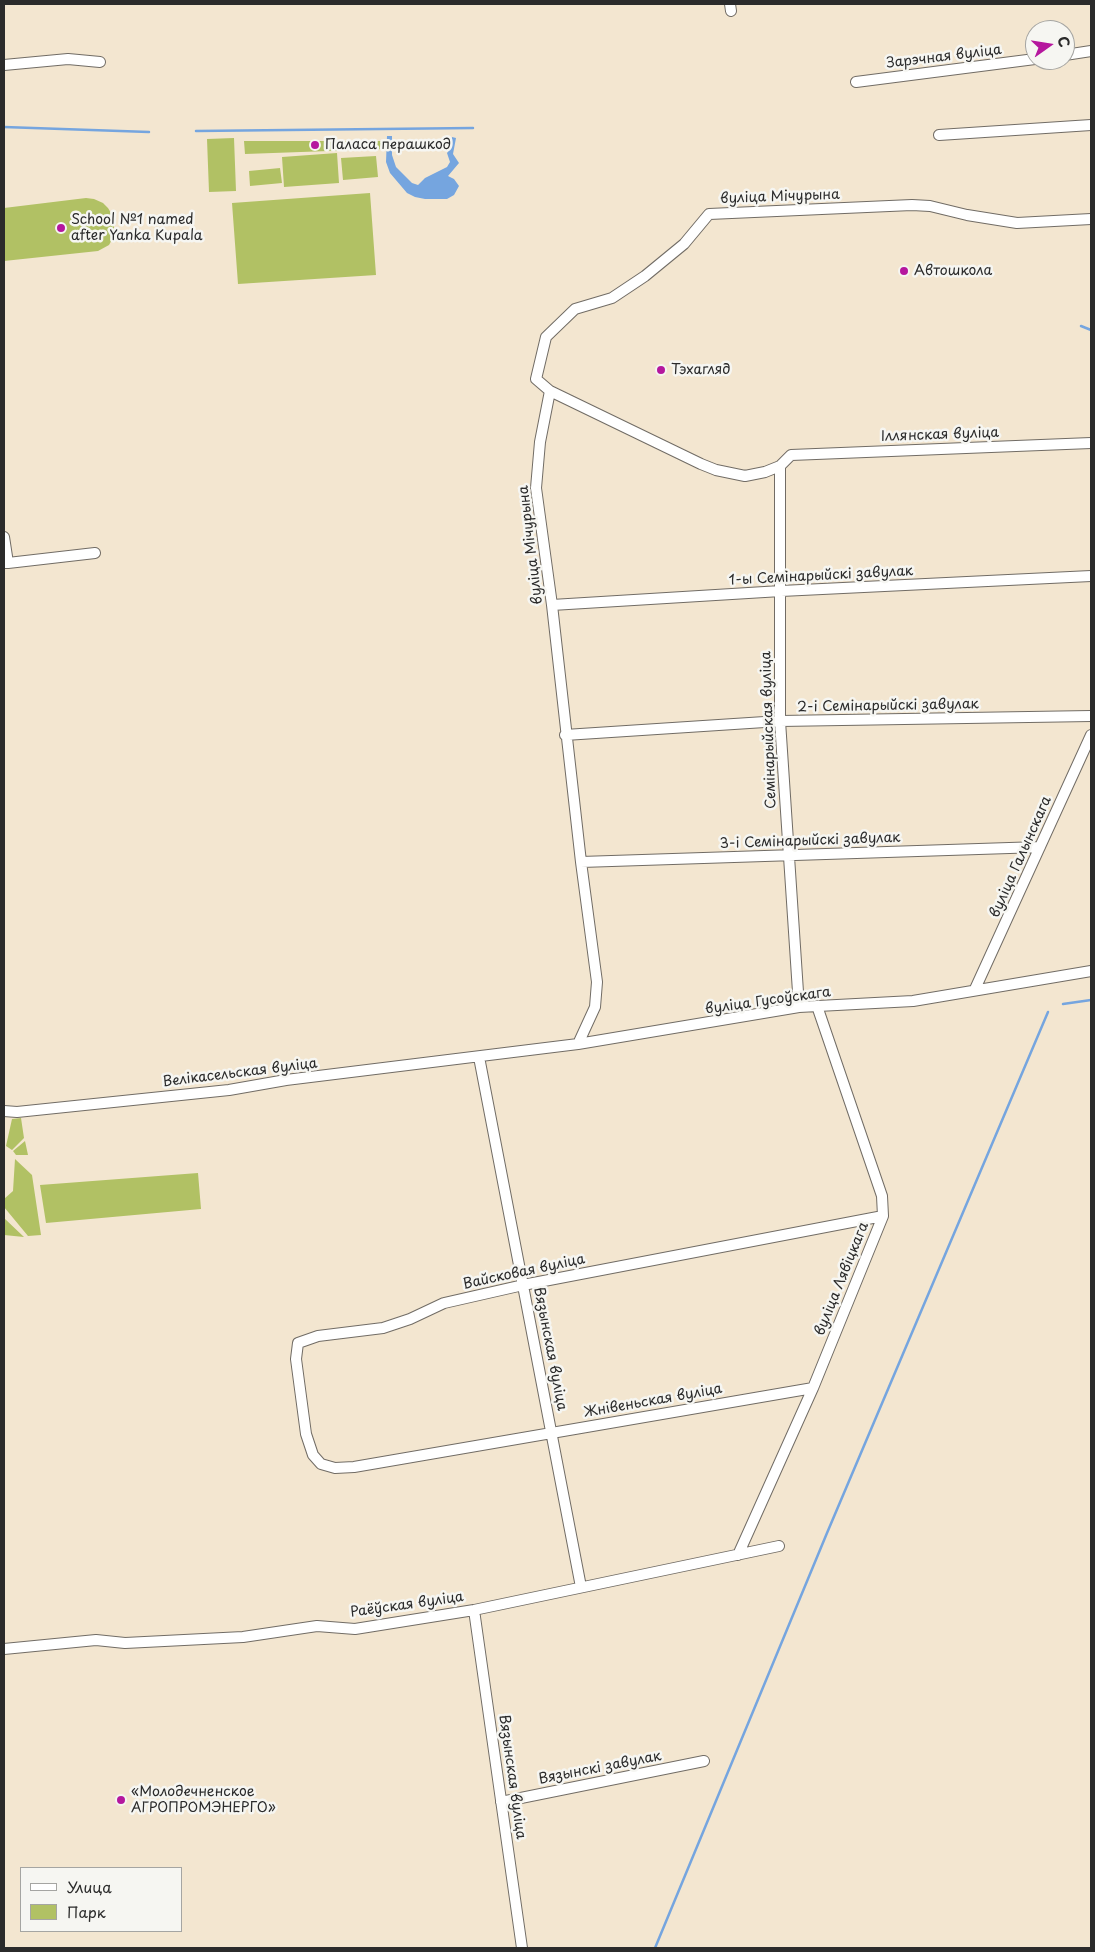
<!DOCTYPE html>
<html>
<head>
<meta charset="utf-8">
<style>
  body { margin:0 }
  #map { position:relative; width:1095px; height:1952px; overflow:hidden; background:#f3e6d0; font-family:"Playpen Sans",sans-serif }
  canvas { display:block }
  .frame { position:absolute; inset:0; border:5px solid #2b2b2b; pointer-events:none }
  .legend { position:absolute; left:20px; top:1867px; width:162px; height:65px; box-sizing:border-box; background:#f6f6f2; border:1px solid #a5a5a2; margin:0; padding:6px 9px; list-style:none; font-size:15px; color:#2b2b2b }
  .legend li { display:flex; align-items:center; gap:10px; height:25px }
  .legend b { width:25px; border:1px solid #a5a5a2 }
  .north { position:absolute; left:1025px; top:20px; width:50px; height:50px; box-sizing:border-box; background:#f6f6f2; border:1px solid #a5a5a2; border-radius:50%; rotate:77deg; font-size:14px; font-weight:700; line-height:20px; text-align:center; color:#2b2b2b }
  .north::after { content:''; display:block; margin:auto; width:18px; height:22px; background:#b5179e; clip-path:polygon(50% 0,100% 100%,50% 72%,0 100%) }
</style>
</head>
<body>
<div id="map">
<canvas width="1095" height="1952"></canvas>
<div class="frame"></div>
<ul class="legend">
<li><b style="height:6px;background:#fff"></b>Улица</li>
<li><b style="height:14px;background:#b1c164"></b>Парк</li>
</ul>
<div class="north">С</div>
</div>
<script>
const c = document.querySelector('canvas').getContext('2d');
c.lineJoin = 'round';
function fill(path, color) { c.fillStyle = color; c.fill(path, 'evenodd'); }
const poly = rows => new Path2D(rows.map(r => 'M' + r).join(''));
function stroke(path, color, width, dash) { c.strokeStyle = color; c.lineWidth = width; c.lineCap = dash ? 'butt' : 'round'; c.setLineDash(dash || []); c.stroke(path); }
function write(font, color, halo, rows, align = 'center') {
  c.font = font + ' "Playpen Sans",sans-serif'; c.lineWidth = 5; c.setLineDash([]); c.textBaseline = 'middle'; c.strokeStyle = halo; c.fillStyle = color; for (const [text, x, y, turn = 0] of rows) {
    c.save(); c.translate(x, y); c.rotate((+turn || 0) * Math.PI / 180); c.textAlign = isNaN(turn) ? turn : align; if (halo) c.strokeText(text, 0, 0); c.fillText(text, 0, 0); c.restore();
  }
}
fill(poly([
  [234,138,236,191,209,192,207,139],
  [244,141,385,141,385,149,245,154],
  [337,153,339,183,284,187,282,157],
  [376,156,378,177,343,180,341,158],
  [280,168,282,183,250,186,249,171],
  [370,193,376,275,238,284,232,203],
  [86,198,94,199,103,203,108,208,114,218,114,236,109,245,98,251,4,261,4,208],
  [21,1118,24,1138,12,1150,6,1146,12,1119],
  [25,1141,28,1155,16,1155,13,1151],
  [15,1159,32,1175,41,1235,28,1236,4,1207,4,1199,13,1191],
  [198,1173,201,1209,46,1223,40,1185],
  [4,1218,24,1237,4,1235]
]), '#b1c164');
fill(poly([
  [387,136,392,136,392,155,396,167,412,183,418,185,425,178,447,167,450,162,447,153,451,148,452,137,456,138,453,154,459,163,448,176,454,179,459,186,454,195,447,199,425,199,415,197,407,193,390,173,386,162]
]), '#75a5df');
stroke(poly([
  [4,127,149,132],
  [196,131,473,128],
  [1081,326,1091,330],
  [1063,1004,1091,1000],
  [655,1948,827,1533,1048,1012]
]), '#75a5df', 2.5);
const minor = poly([
  [730,4,731,11],
  [1065,55,1091,51],
  [4,65,68,59,100,62],
  [856,82,1035,59],
  [939,135,1091,125],
  [550,391,540,442,536,488,552,605,581,862,597,982,595,1007,578,1044],
  [780,466,765,472,745,476,716,470,701,464,550,391,536,379,546,337,575,309,612,298,645,276,684,244,709,214,912,205,930,206,967,215,1017,223,1091,219],
  [4,537,8,563,4,563],
  [8,563,95,553],
  [552,605,781,591,1091,576],
  [565,735,780,721,1091,716],
  [581,862,1040,847],
  [975,989,1091,735],
  [799,1007,780,721,780,466,791,455,1091,443],
  [479,1057,581,1587],
  [4,1111,17,1112,229,1090,286,1080,578,1044,799,1007,913,1001,1091,971],
  [813,1388,354,1467,335,1468,321,1464,313,1455,306,1434,296,1359,298,1343,318,1336,383,1328,410,1319,444,1303,523,1285,883,1216],
  [738,1555,813,1388,883,1216,882,1196,817,1006],
  [474,1610,522,1948],
  [4,1649,96,1640,125,1643,243,1637,317,1626,355,1629,474,1610,779,1546],
  [501,1802,704,1761]
]);
stroke(minor, '#716c65', 12);
stroke(minor, '#fff', 10);
for (const [x, y, r, color] of [
  [315,145,5,"#b5179e"],
  [61,228,5,"#b5179e"],
  [904,271,5,"#b5179e"],
  [661,370,5,"#b5179e"],
  [121,1800,5,"#b5179e"]
]) { const dot = new Path2D(); dot.arc(x, y, r, 0, 2 * Math.PI); c.fillStyle = color; c.fill(dot); stroke(dot, '#f6f6f2', 2); }
write('14px', '#2b2b2b', '#f6f6f2', [
  ["Зарэчная вуліца",944,57,-7],
  ["вуліца Мічурына",780,197,-2],
  ["Іллянская вуліца",940,435,-2],
  ["вуліца Мічурына",531,545,-97],
  ["1-ы Семінарыйскі завулак",821,576,-3],
  ["2-і Семінарыйскі завулак",888,706,-1],
  ["Семінарыйская вуліца",769,730,-92],
  ["3-і Семінарыйскі завулак",810,841,-2],
  ["вуліца Галынскага",1021,857,-66],
  ["вуліца Гусоўскага",768,1001,-8],
  ["Велікасельская вуліца",240,1073,-7],
  ["Вайсковая вуліца",524,1272,-12],
  ["вуліца Лявіцкага",842,1279,-68],
  ["Вязынская вуліца",550,1349,79],
  ["Жнівеньская вуліца",653,1401,-10],
  ["Раёўская вуліца",407,1605,-8],
  ["Вязынскі завулак",600,1768,-11],
  ["Вязынская вуліца",512,1777,82]
]);
write('14px', '#2b2b2b', '#f6f6f2', [
  ["Паласа перашкод",325,145],
  ["School №1 named",71,220],
  ["after Yanka Kupala",71,236],
  ["Автошкола",914,271],
  ["Тэхагляд",671,370],
  ["«Молодечненское",131,1792],
  ["АГРОПРОМЭНЕРГО»",131,1808]
], 'left');
</script>
</body>
</html>
